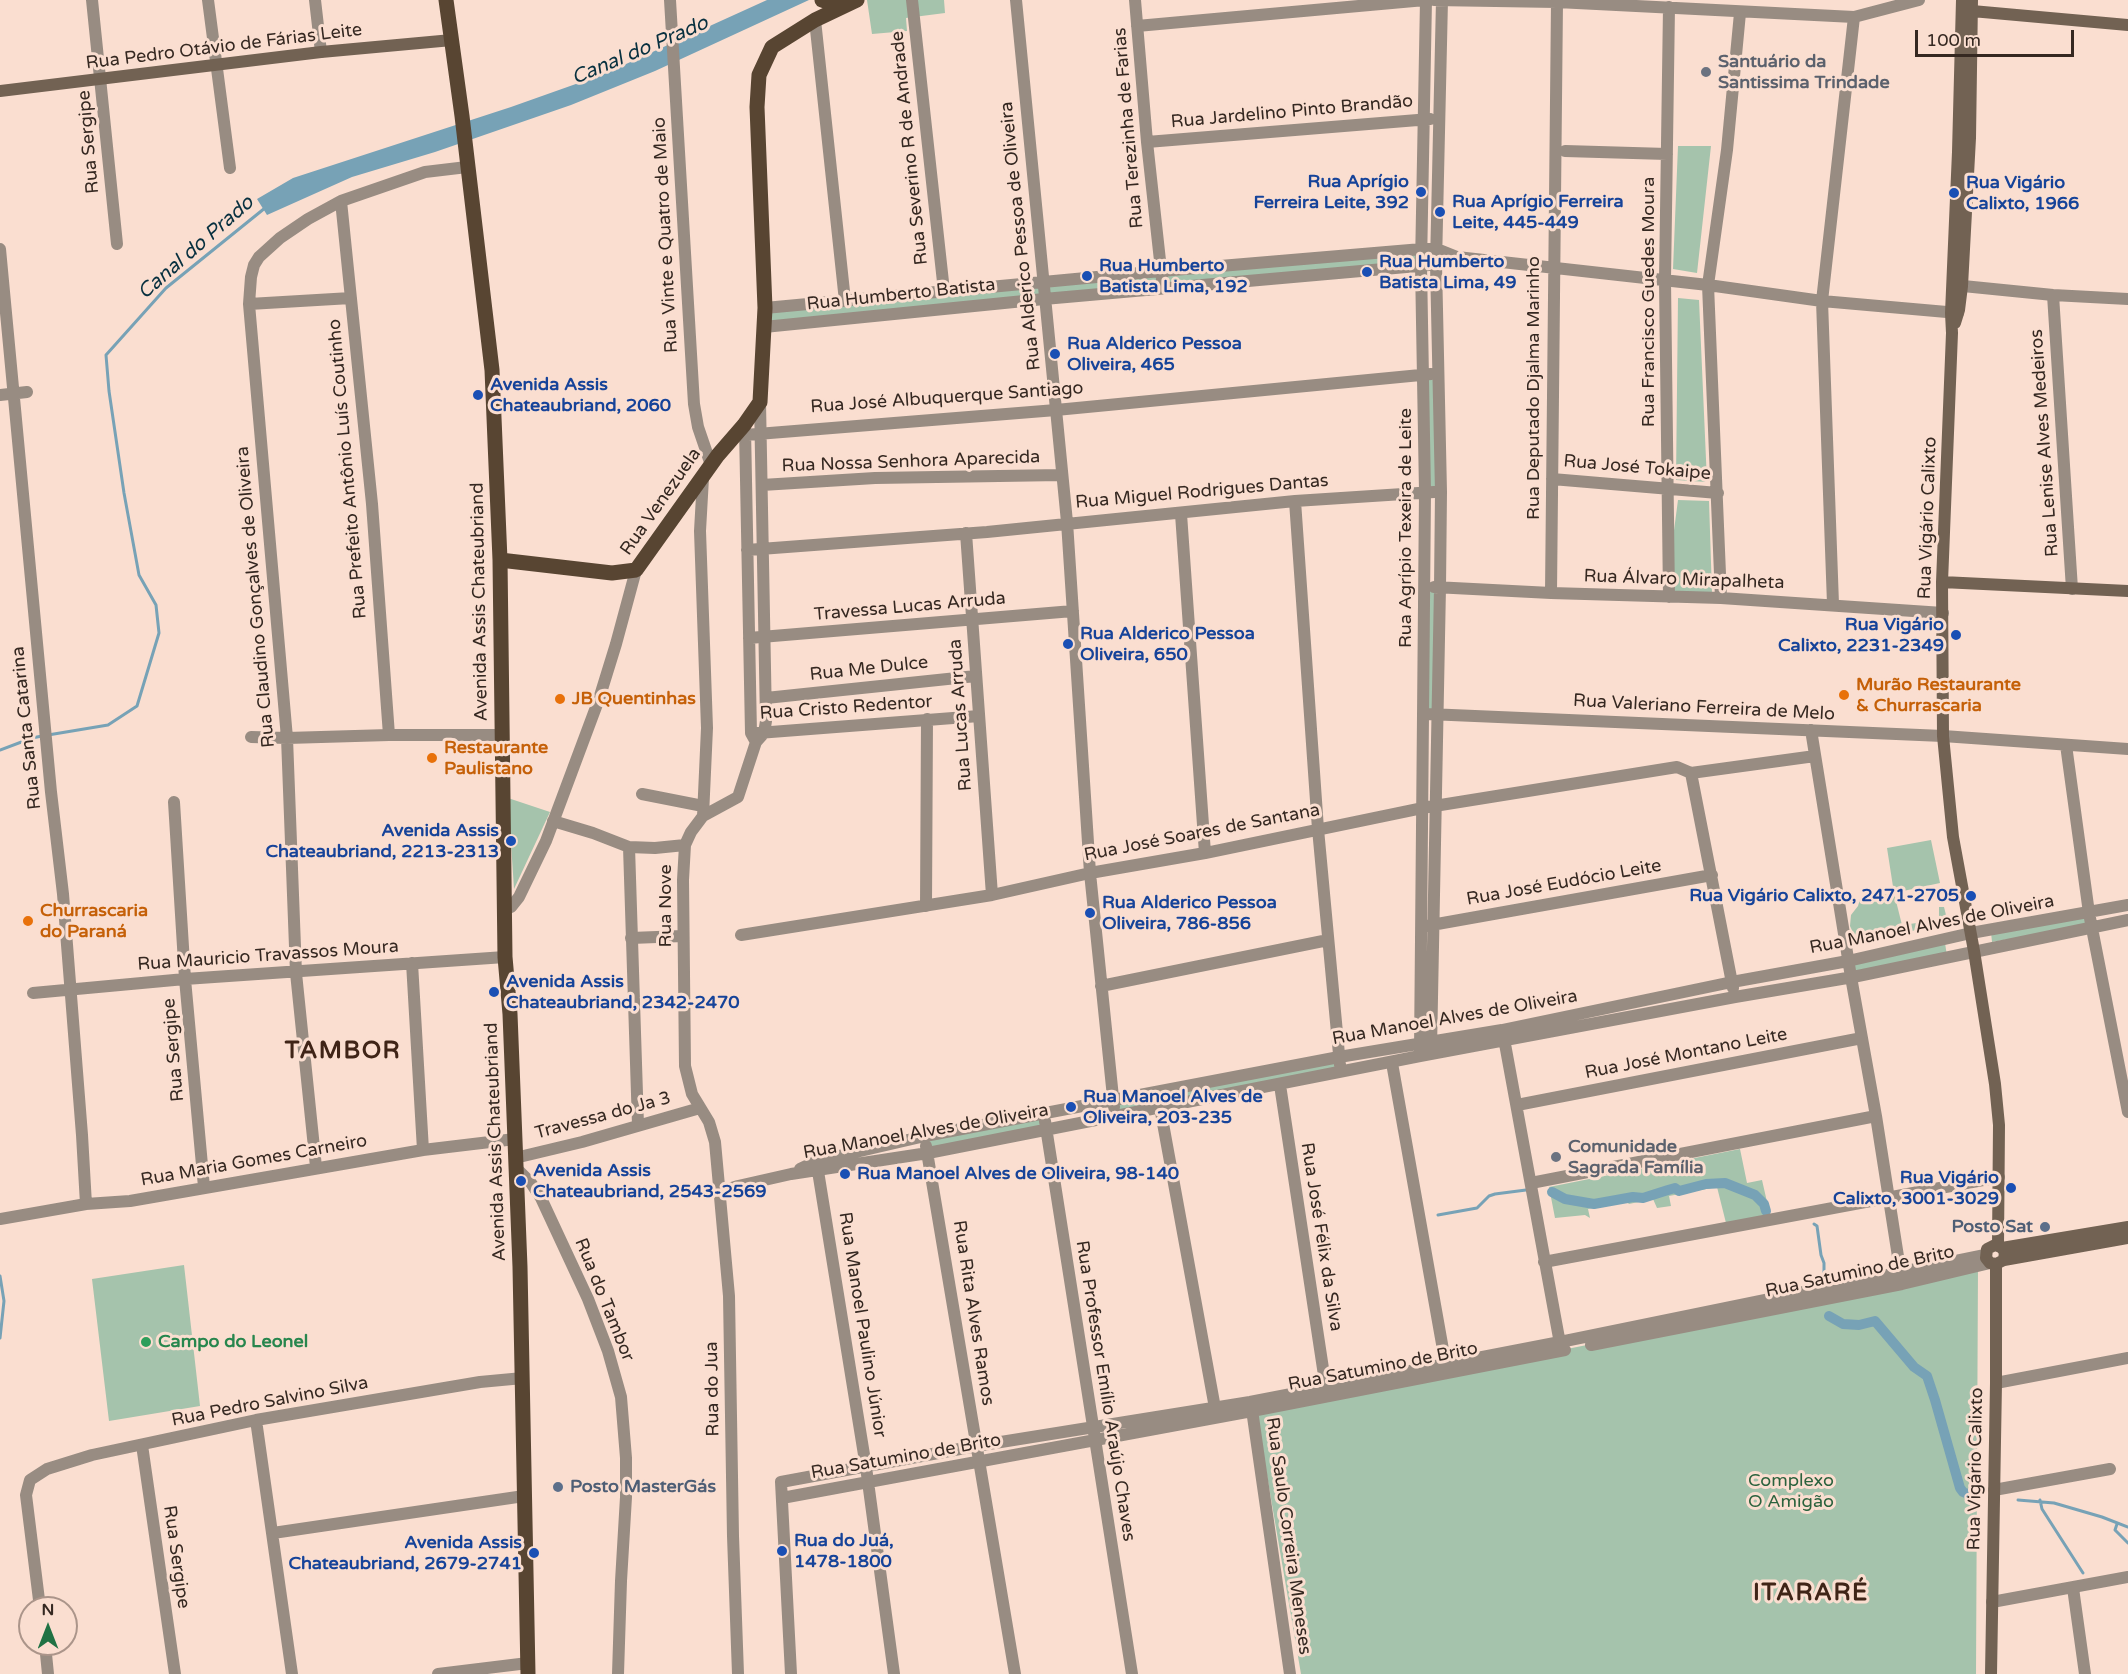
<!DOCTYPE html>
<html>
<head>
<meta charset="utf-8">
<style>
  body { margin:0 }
  #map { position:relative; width:2128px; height:1674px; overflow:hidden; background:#faded0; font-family:"Varela Round",sans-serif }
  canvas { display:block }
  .north { position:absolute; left:18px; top:1596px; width:60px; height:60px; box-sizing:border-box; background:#faded0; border:2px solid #ab958a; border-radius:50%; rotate:0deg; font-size:16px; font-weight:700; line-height:24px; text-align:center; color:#352821 }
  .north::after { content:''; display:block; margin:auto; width:21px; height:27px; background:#207244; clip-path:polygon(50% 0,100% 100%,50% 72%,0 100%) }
  .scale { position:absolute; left:1915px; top:30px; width:159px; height:27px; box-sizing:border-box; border:3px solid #352821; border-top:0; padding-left:8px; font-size:18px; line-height:21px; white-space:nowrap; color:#352821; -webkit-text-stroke:4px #faded0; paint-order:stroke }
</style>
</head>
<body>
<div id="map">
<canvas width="2128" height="1674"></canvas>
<div class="north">N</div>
<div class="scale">100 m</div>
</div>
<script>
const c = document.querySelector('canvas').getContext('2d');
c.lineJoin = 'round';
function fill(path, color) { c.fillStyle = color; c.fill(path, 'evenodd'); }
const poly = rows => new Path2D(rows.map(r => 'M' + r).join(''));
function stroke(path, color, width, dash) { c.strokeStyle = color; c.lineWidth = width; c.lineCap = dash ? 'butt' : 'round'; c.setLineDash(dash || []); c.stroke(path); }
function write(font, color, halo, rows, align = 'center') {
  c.font = font + ' "Varela Round",sans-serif'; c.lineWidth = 6; c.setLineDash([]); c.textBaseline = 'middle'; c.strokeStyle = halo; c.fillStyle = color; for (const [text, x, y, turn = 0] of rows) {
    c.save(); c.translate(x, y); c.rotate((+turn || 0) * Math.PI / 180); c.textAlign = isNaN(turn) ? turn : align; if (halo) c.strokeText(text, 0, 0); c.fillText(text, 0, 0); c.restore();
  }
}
fill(poly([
  [867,0,944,0,945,13,906,18,907,31,872,34],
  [1678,146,1711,146,1697,273,1673,269],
  [1417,252,1418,263,1166,285,1164,274],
  [1158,274,1161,285,1048,295,1047,286],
  [1039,286,1041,297,767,323,768,311],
  [1678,298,1699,300,1707,482,1676,480],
  [1435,376,1438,490,1428,490,1427,377],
  [1678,500,1709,501,1712,593,1672,591,1673,538],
  [1426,589,1436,590,1434,712,1425,712],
  [508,798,550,812,514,889],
  [1931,840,1940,883,1894,893,1902,925,1939,920,1939,907,1944,907,1948,923,1858,943,1850,926,1851,915,1858,906,1860,899,1894,893,1887,848],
  [2088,916,2090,925,1992,942,1991,932],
  [1945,943,1947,956,1853,977,1851,964],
  [1336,1060,1338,1070,1117,1112,1115,1101],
  [1039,1116,1042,1128,929,1150,927,1138],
  [1740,1149,1747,1183,1762,1180,1770,1215,1726,1223,1717,1187,1669,1196,1671,1206,1657,1208,1653,1199,1629,1204,1626,1201,1588,1209,1590,1218,1585,1215,1555,1218,1549,1187],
  [184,1265,200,1406,109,1421,92,1279],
  [1978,1267,1976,1674,1301,1674,1256,1411]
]), '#a5c3ac');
fill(poly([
  [767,0,809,0,655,71,571,105,435,152,352,177,267,215,257,199,293,178,511,107,604,74]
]), '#77a2b6');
stroke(poly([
  [48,735,108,725,137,706,159,633,156,605,139,575,124,493,109,391,106,355,166,288,265,208],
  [0,750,32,738,42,736],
  [1438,1215,1477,1208,1489,1196,1495,1194,1526,1190],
  [1814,1224,1817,1226,1821,1255,1824,1263,1824,1278,1829,1283],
  [0,1276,4,1301,0,1338],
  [2018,1500,2054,1503,2102,1517,2128,1527],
  [2040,1500,2042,1509,2083,1573],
  [2117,1524,2115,1530,2128,1543]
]), '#77a2b6', 3);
stroke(poly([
  [1552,1192,1565,1199,1594,1204,1633,1197,1643,1198,1668,1190,1675,1188,1679,1191,1706,1184,1725,1183,1755,1195,1764,1204,1766,1211],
  [1829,1316,1843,1324,1859,1325,1875,1321,1914,1367,1927,1376,1935,1400,1960,1488,1963,1492,1970,1495]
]), '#77a2b6', 10);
stroke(poly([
  [92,0,117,244],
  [208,0,230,168],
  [315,0,321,52],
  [670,0,694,404,698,427,711,465],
  [912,0,944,291],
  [1016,0,1067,522,1090,873,1114,1107],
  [1135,0,1147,142,1163,288],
  [1434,0,1557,2,1854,17,1919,0],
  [815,20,845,301],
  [1137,26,1425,0],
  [1147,142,1430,119],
  [1565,151,1667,154],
  [341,201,372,504,389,735],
  [0,249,51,792,63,894,82,1135,86,1204],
  [1953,285,2053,295,2128,299],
  [2053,295,2072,589],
  [249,304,351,298],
  [765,308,1161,271,1422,249,1437,249,1457,257,1708,285,1822,301,1958,313],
  [764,327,1044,299,1429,265],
  [0,395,27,392],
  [745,429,751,733,756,742],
  [745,435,1056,410,1431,374],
  [703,478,700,531,707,728,703,816],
  [1552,479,1718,493],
  [762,485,875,478,1061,475],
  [1295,501,1318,829,1340,1065],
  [1181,514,1205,853],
  [966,533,992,895],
  [747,550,987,532,1295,501,1434,492],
  [1434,587,1551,593,1721,598,1943,613],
  [1551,593,1557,2],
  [1669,597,1665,280,1669,7],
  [1721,598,1708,285,1727,150,1740,13],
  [1833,604,1822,301,1854,17],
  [749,638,1073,611],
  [766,698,976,676],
  [1428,714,1943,736,2128,749],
  [1811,730,1851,977,1876,1116,1902,1282],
  [758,733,979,716],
  [251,737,287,738,389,735,502,735],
  [2066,745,2089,913,2128,1112],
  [1691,773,1815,756],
  [642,794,703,806],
  [174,802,185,979,204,1187],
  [553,821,593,833,629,847,655,848,685,845],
  [629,847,638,1125],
  [926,906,927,719],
  [506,909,511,907,519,897,546,841,599,699,616,644,636,570],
  [1426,926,1712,875],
  [741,935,992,895,1090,873,1205,853,1422,808,1677,767,1691,773,1733,988],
  [631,938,683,936],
  [412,963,423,1150],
  [1101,986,1328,940],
  [33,993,185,979,505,957],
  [1503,1033,1561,1349],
  [1431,1049,1440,587,1441,492,1436,264,1442,0],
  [1420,1052,1425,492,1421,265,1426,0],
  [1392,1063,1447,1372],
  [1280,1085,1327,1395],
  [1517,1105,1862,1038],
  [1160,1107,1215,1408],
  [1045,1121,1132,1674],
  [926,1146,1015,1674],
  [515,1158,582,1142,700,1108],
  [817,1165,866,1467,894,1674],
  [316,1167,296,973,287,738,249,304,251,277,254,265,259,257,280,238,308,219,341,201,425,172,467,167],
  [516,1168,531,1183,541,1198,588,1299,608,1351,621,1397,626,1458,626,1497,621,1581,618,1674],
  [800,1169,817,1161,925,1136,1339,1057,1502,1030,1732,982,1848,961,1971,933,2128,905],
  [1531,1183,1876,1116],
  [719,1192,738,1186,791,1174,928,1153,1420,1056,1735,997,1853,977,2128,920],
  [0,1219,86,1204,130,1201,423,1150,515,1139],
  [1544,1262,1999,1177],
  [1591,1345,1902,1284,1990,1263],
  [1996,1383,2128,1358],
  [1251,1403,1290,1674],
  [256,1420,292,1674],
  [142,1445,175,1674],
  [1994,1490,2110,1469],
  [782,1498,1252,1411,1565,1350],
  [273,1533,524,1496],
  [2073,1588,2085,1674],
  [1992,1602,2128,1577],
  [40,1608,26,1495,30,1480,47,1469,92,1455,256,1420,480,1382,523,1378],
  [45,1644,48,1674],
  [438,1674,528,1663],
  [738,1674,733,1536,729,1296,715,1142,709,1122,692,1094,685,1066,683,880,685,845,691,832,703,816,738,797,756,742,764,733,766,721,760,402],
  [791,1674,781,1482,976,1446,1250,1402,1560,1342,1985,1255]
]), '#988c82', 12);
stroke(poly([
  [1962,0,1958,152,1951,313,1952,333,1942,582,1943,736,1953,837,1974,951,1995,1084,1999,1125,1998,1245],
  [1972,11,2128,25],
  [0,91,321,52,452,40],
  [1955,323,1959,310,1962,286,1970,138,1972,0],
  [1942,582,2128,591],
  [2002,1248,2128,1227],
  [2004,1260,2005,1252,2001,1247,1995,1245,1987,1249,1986,1258,1990,1263,1996,1264,2004,1260,2128,1238],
  [1991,1674,1996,1383,1996,1264]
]), '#726253', 12);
stroke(poly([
  [446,0,462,116,492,370,500,560,505,957,510,1014,520,1267,528,1674],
  [822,0,841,7],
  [500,560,612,573,636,570,718,455,744,425,760,402,765,308,757,107,759,75,772,47,815,20,857,0]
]), '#584532', 15);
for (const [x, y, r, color] of [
  [1706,72,6,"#6b7280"],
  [1421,192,6,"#1a4fb4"],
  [1954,193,6,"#1a4fb4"],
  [1440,212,6,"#1a4fb4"],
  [1367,272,6,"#1a4fb4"],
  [1087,276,6,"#1a4fb4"],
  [1055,354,6,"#1a4fb4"],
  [478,395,6,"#1a4fb4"],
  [1956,635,6,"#1a4fb4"],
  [1068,644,6,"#1a4fb4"],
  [1844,695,6,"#e8710a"],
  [560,699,6,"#e8710a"],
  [432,758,6,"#e8710a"],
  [511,841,6,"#1a4fb4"],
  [1971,896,6,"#1a4fb4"],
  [1090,913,6,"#1a4fb4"],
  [28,921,6,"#e8710a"],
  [494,992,6,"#1a4fb4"],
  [1071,1107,6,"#1a4fb4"],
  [1556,1157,6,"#6b7280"],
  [845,1174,6,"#1a4fb4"],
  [521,1181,6,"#1a4fb4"],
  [2011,1188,6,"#1a4fb4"],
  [2045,1227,6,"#5c6f8a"],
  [146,1342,6,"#2e9e5b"],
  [558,1487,6,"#5c6f8a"],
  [782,1551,6,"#1a4fb4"],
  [534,1553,6,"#1a4fb4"]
]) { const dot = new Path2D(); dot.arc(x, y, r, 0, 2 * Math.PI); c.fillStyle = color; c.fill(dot); stroke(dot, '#faded0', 2); }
write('18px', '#352821', '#faded0', [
  ["Rua Pedro Otávio de Fárias Leite",224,47,-7],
  ["Rua Jardelino Pinto Brandão",1292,112,-5],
  ["Rua Terezinha de Farias",1129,128,-95],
  ["Rua Sergipe",89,142,-95],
  ["Rua Severino R de Andrade",910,148,-96],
  ["Rua Vinte e Quatro de Maio",666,235,-93],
  ["Rua Alderico Pessoa de Oliveira",1021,236,-96],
  ["Rua Humberto Batista",901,295,-6],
  ["Rua Francisco Guedes Moura",1649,302,-90],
  ["Rua Deputado Djalma Marinho",1534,388,-90],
  ["Rua José Albuquerque Santiago",947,398,-4],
  ["Rua Lenise Alves Medeiros",2045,443,-94],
  ["Rua Nossa Senhora Aparecida",911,462,-2],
  ["Rua José Tokaipe",1637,468,5],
  ["Rua Prefeito Antônio Luís Coutinho",348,469,-95],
  ["Rua Miguel Rodrigues Dantas",1202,492,-5],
  ["Rua Venezuela",661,502,-55],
  ["Rua Vigário Calixto",1928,518,-88],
  ["Rua Agrípio Texeira de Leite",1406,528,-90],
  ["Rua Álvaro Mirapalheta",1684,580,2],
  ["Rua Claudino Gonçalves de Oliveira",256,597,-95],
  ["Avenida Assis Chateubriand",480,602,-91],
  ["Travessa Lucas Arruda",910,607,-5],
  ["Rua Me Dulce",869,669,-6],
  ["Rua Cristo Redentor",846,708,-4],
  ["Rua Valeriano Ferreira de Melo",1704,708,3],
  ["Rua Lucas Arruda",961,715,-94],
  ["Rua Santa Catarina",27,728,-96],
  ["Rua José Soares de Santana",1202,833,-11],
  ["Rua José Eudócio Leite",1564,883,-10],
  ["Rua Nove",666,906,-90],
  ["Rua Manoel Alves de Oliveira",1932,925,-11],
  ["Rua Mauricio Travassos Moura",268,956,-4],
  ["Rua Manoel Alves de Oliveira",1455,1018,-10],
  ["Rua Sergipe",174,1050,-95],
  ["Rua José Montano Leite",1686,1054,-11],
  ["Travessa do Ja 3",603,1116,-15],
  ["Rua Manoel Alves de Oliveira",926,1132,-10],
  ["Avenida Assis Chateubriand",496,1142,-92],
  ["Rua Maria Gomes Carneiro",254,1161,-10],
  ["Rua José Félix da Silva",1321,1237,81],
  ["Rua Satumino de Brito",1860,1272,-12],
  ["Rua do Tambor",604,1300,68],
  ["Rua Rita Alves Ramos",973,1313,81],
  ["Rua Manoel Paulino Júnior",862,1325,81],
  ["Rua Satumino de Brito",1383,1367,-11],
  ["Rua do Jua",713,1389,-91],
  ["Rua Professor Emílio Araújo Chaves",1105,1391,81],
  ["Rua Pedro Salvino Silva",270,1402,-11],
  ["Rua Satumino de Brito",906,1457,-10],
  ["Rua Vigário Calixto",1976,1469,-89],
  ["Rua Saulo Correira Meneses",1288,1536,82],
  ["Rua Sergipe",176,1557,82]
]);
write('bold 18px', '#5b616d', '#faded0', [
  ["Santuário da",1718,62],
  ["Santissima Trindade",1718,83],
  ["Comunidade",1568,1147],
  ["Sagrada Família",1568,1168]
], 'left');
write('bold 18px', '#164399', '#faded0', [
  ["Rua Aprígio",1409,182,"right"],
  ["Ferreira Leite, 392",1409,203,"right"],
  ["Rua Vigário",1966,183],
  ["Calixto, 1966",1966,204],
  ["Rua Aprígio Ferreira",1452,202],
  ["Leite, 445-449",1452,223],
  ["Rua Humberto",1379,262],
  ["Batista Lima, 49",1379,283],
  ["Rua Humberto",1099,266],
  ["Batista Lima, 192",1099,287],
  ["Rua Alderico Pessoa",1067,344],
  ["Oliveira, 465",1067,365],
  ["Avenida Assis",490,385],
  ["Chateaubriand, 2060",490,406],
  ["Rua Vigário",1944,625,"right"],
  ["Calixto, 2231-2349",1944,646,"right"],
  ["Rua Alderico Pessoa",1080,634],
  ["Oliveira, 650",1080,655],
  ["Avenida Assis",499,831,"right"],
  ["Chateaubriand, 2213-2313",499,852,"right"],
  ["Rua Vigário Calixto, 2471-2705",1959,896,"right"],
  ["Rua Alderico Pessoa",1102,903],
  ["Oliveira, 786-856",1102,924],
  ["Avenida Assis",506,982],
  ["Chateaubriand, 2342-2470",506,1003],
  ["Rua Manoel Alves de",1083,1097],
  ["Oliveira, 203-235",1083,1118],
  ["Avenida Assis",533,1171],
  ["Chateaubriand, 2543-2569",533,1192],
  ["Rua Manoel Alves de Oliveira, 98-140",857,1174],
  ["Rua Vigário",1999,1178,"right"],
  ["Calixto, 3001-3029",1999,1199,"right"],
  ["Rua do Juá,",794,1541],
  ["1478-1800",794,1562],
  ["Avenida Assis",522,1543,"right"],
  ["Chateaubriand, 2679-2741",522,1564,"right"]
], 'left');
write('bold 18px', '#c56008', '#faded0', [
  ["Murão Restaurante",1856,685],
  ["& Churrascaria",1856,706],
  ["JB Quentinhas",572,699],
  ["Restaurante",444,748],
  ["Paulistano",444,769],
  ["Churrascaria",40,911],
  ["do Paraná",40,932]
], 'left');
write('bold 18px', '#4e5e75', '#faded0', [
  ["Posto Sat",2033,1227],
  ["Posto MasterGás",570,1487,"left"]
], 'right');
write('bold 18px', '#27864d', '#faded0', [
  ["Campo do Leonel",158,1342]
], 'left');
write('18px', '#2b623d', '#faded0', [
  ["Complexo",1791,1481],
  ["O Amigão",1791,1502]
]);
write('italic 20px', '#07303f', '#faded0', [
  ["Canal do Prado",640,51,-23],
  ["Canal do Prado",196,248,-41]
]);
c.letterSpacing = '1.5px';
write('bold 24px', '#3f2417', '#faded0', [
  ["TAMBOR",343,1052],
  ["ITARARÉ",1811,1594]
]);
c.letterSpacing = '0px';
</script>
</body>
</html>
